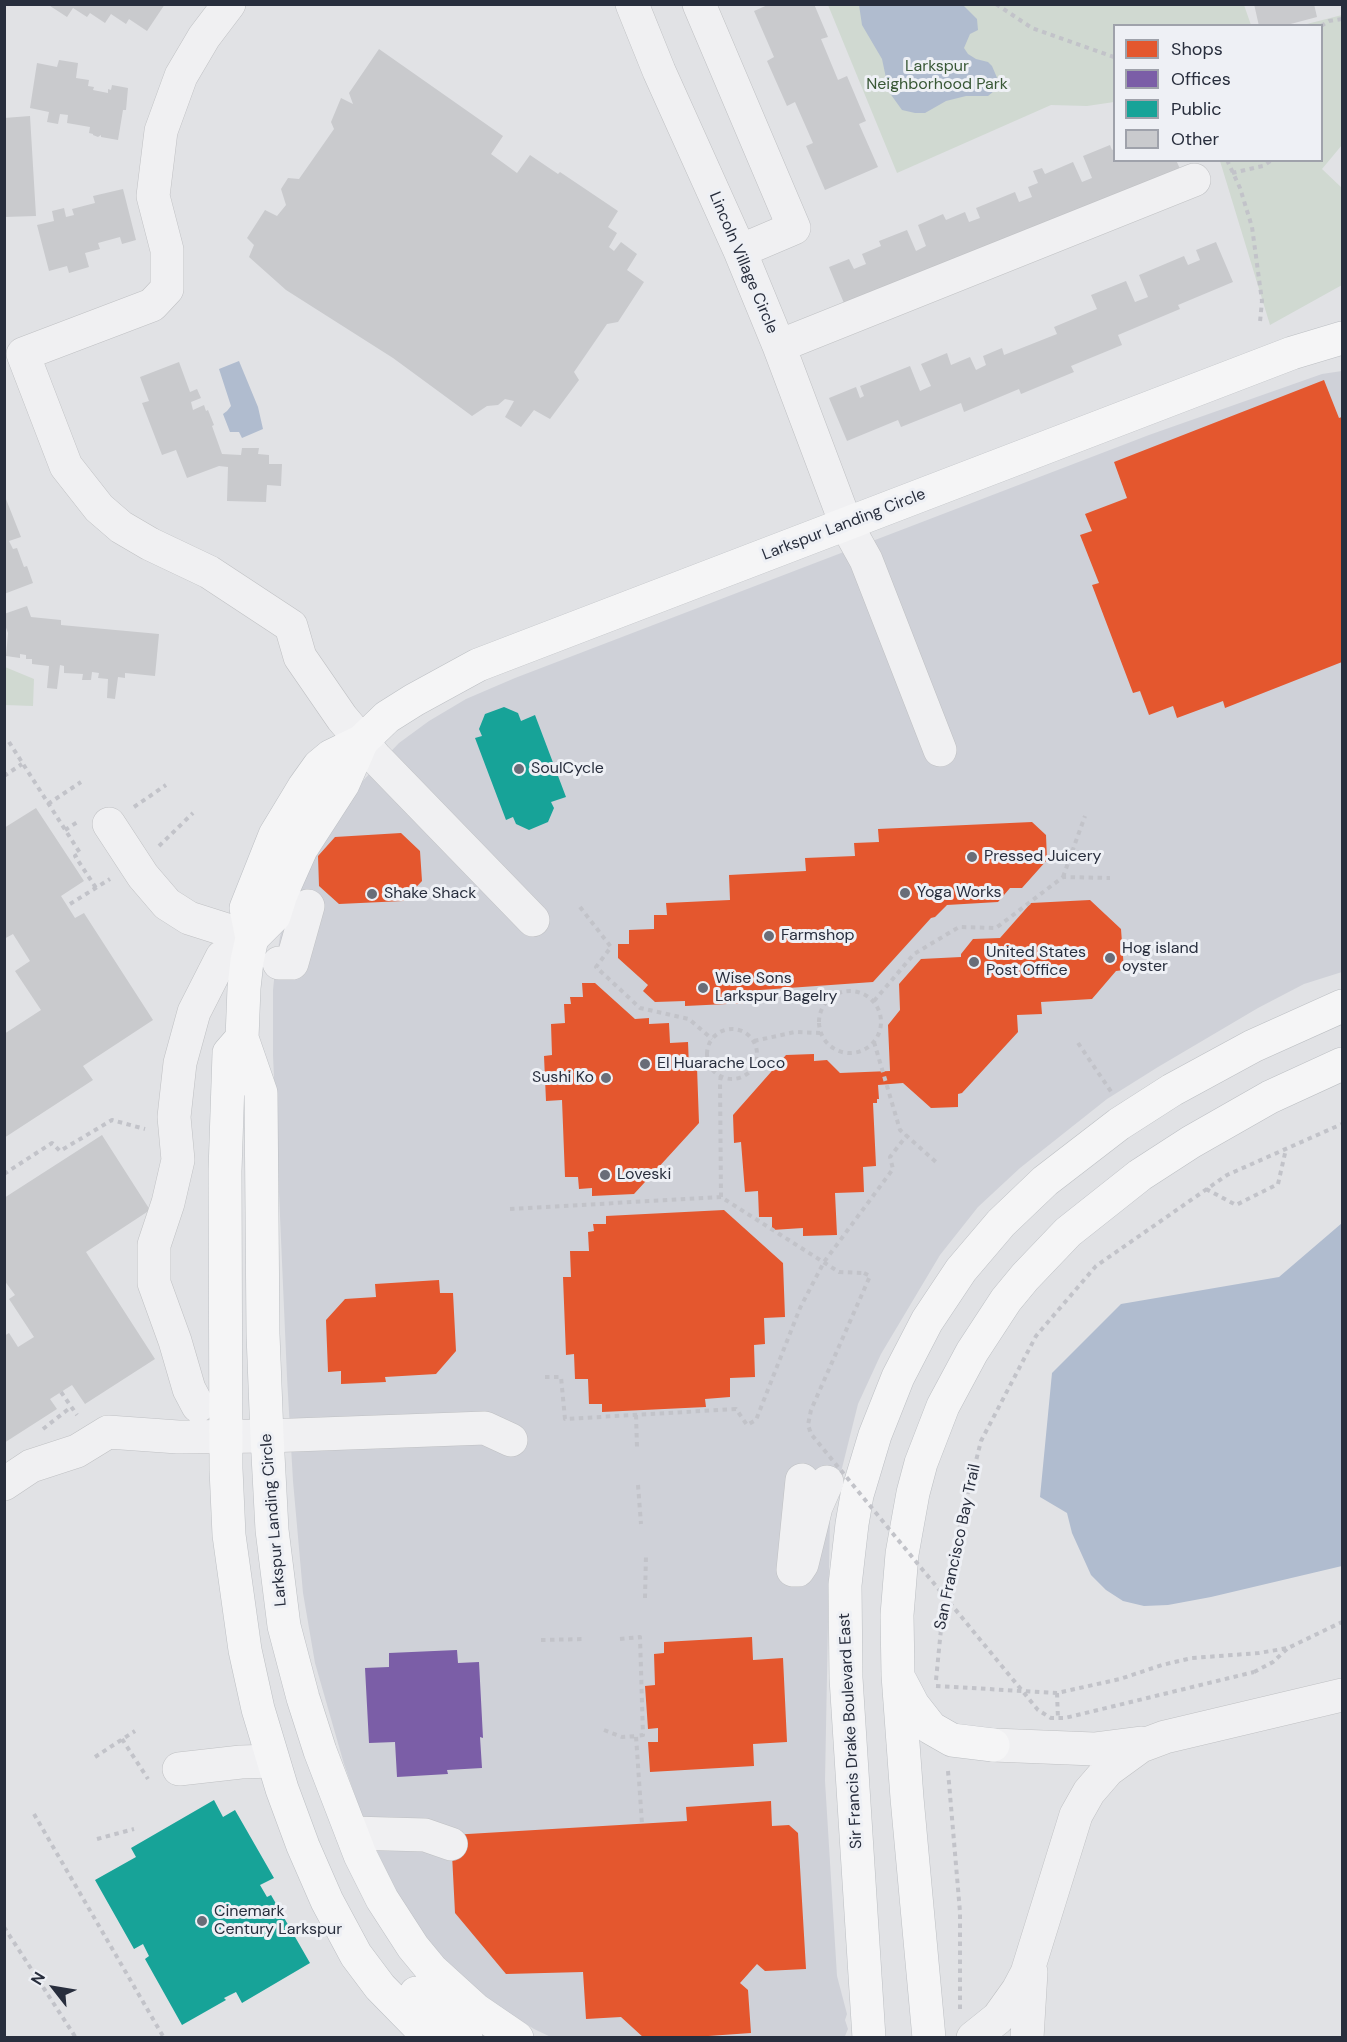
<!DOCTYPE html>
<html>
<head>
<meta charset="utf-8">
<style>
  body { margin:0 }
  #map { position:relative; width:1347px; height:2042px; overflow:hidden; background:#e1e2e5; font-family:"DM Sans",sans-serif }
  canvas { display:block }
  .frame { position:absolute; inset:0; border:6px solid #282e3d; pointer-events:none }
  .legend { position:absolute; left:1113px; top:24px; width:210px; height:138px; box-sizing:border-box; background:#eef0f5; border:2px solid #9fa2ab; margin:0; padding:8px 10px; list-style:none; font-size:18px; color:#282e3d }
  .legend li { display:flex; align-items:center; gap:12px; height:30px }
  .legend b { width:30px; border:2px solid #9fa2ab }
  .north { position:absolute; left:24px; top:1958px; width:60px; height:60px; -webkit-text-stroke:4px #eef0f5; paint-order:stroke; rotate:301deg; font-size:16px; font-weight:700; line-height:24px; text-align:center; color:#282e3d }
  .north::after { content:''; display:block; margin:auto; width:21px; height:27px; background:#282e3d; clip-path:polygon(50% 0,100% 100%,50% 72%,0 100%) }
</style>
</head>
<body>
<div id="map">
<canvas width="1347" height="2042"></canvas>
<div class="frame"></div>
<ul class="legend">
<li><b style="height:16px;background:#e4572e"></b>Shops</li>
<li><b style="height:16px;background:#7b5ea7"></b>Offices</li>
<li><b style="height:16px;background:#17a398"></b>Public</li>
<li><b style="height:16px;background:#c9cacd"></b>Other</li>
</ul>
<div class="north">N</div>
</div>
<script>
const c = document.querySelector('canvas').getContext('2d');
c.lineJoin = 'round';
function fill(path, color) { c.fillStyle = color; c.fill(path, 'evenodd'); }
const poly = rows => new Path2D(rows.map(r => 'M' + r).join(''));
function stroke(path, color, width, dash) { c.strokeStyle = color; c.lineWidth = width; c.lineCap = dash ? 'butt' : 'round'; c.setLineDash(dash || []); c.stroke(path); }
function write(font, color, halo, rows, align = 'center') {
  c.font = font + ' "DM Sans",sans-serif'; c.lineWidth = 6; c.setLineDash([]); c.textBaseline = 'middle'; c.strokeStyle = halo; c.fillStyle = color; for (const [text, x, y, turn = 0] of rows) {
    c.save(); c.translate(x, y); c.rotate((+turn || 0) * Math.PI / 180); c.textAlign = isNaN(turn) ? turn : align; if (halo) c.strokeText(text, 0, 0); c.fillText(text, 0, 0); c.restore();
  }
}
fill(poly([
  [1342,371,1342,972,1304,984,1258,1008,1158,1067,1107,1099,1020,1168,978,1207,940,1255,881,1354,858,1404,830,1516,825,1781,837,1976,847,2014,845,2020,848,2029,845,2036,844,2038,553,2038,534,2029,484,1997,443,1958,425,1936,395,1890,366,1827,344,1764,315,1663,303,1593,293,1481,287,1377,273,1055,273,990,276,961,280,937,291,899,352,792,399,743,429,721,466,699,515,678,1149,435,1322,374]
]), '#cfd1d8');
fill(poly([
  [828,5,1244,5,1251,25,1114,26,1114,102,1087,106,1051,105,897,173],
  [1342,15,1342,145,1322,169,1342,188,1342,285,1270,325,1220,161,1322,160,1322,26,1303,25],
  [5,667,34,679,33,706,5,705]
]), '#d0d9d1');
fill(poly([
  [859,5,963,5,977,19,978,30,970,34,964,48,968,54,976,59,988,62,992,66,998,80,994,91,988,96,966,96,946,101,925,113,915,113,902,110,889,92,882,59,862,25],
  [239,361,258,407,263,429,242,438,239,432,230,432,223,414,227,411,231,406,219,369],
  [1342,1223,1342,1566,1211,1597,1168,1605,1144,1606,1123,1601,1106,1590,1091,1575,1072,1533,1067,1513,1040,1497,1052,1373,1121,1304,1279,1277]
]), '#b0bccf');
fill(poly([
  [1324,380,1339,418,1342,417,1342,662,1225,708,1223,701,1177,718,1173,706,1149,715,1140,691,1133,693,1092,585,1099,583,1080,535,1092,531,1085,514,1127,498,1114,462],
  [1032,822,1046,835,1047,860,1022,888,1010,888,998,902,947,905,935,917,931,918,873,982,760,990,748,1003,685,1006,685,1001,655,1002,643,991,648,985,618,958,618,944,629,944,629,930,654,929,654,915,667,915,666,903,730,900,729,875,806,871,805,858,855,856,854,843,879,842,878,829],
  [401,833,420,851,422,881,403,901,339,904,319,886,318,856,335,837],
  [1090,900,1121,929,1124,970,1116,971,1092,999,1041,1002,1042,1014,1017,1015,1018,1032,962,1093,958,1094,958,1107,931,1108,903,1083,878,1085,879,1099,877,1099,877,1103,873,1103,876,1166,863,1167,864,1192,835,1193,837,1235,803,1236,803,1228,772,1230,772,1217,759,1217,758,1191,745,1192,741,1142,734,1143,733,1115,786,1055,814,1054,814,1061,827,1060,840,1073,890,1071,888,1025,900,1010,899,984,921,959,961,957,961,954,973,939,1000,938,1031,903],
  [582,983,595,983,635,1019,649,1018,649,1024,669,1023,670,1043,688,1042,689,1067,697,1067,699,1123,634,1194,592,1196,592,1188,579,1189,578,1177,565,1177,562,1100,546,1101,544,1056,552,1055,551,1024,565,1023,564,1004,571,1004,570,997,583,997],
  [724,1210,783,1263,785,1317,764,1318,765,1344,754,1345,755,1377,730,1378,730,1397,705,1399,706,1407,602,1412,602,1404,589,1404,588,1379,575,1379,574,1354,566,1355,563,1277,571,1277,570,1251,589,1251,588,1232,594,1231,593,1224,606,1224,606,1216],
  [439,1280,440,1293,453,1293,456,1351,436,1374,385,1377,386,1382,341,1384,341,1371,328,1372,326,1320,345,1299,376,1297,375,1284],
  [752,1637,753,1660,783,1658,787,1742,753,1744,754,1766,650,1772,648,1742,658,1742,658,1728,648,1729,645,1686,655,1685,654,1654,664,1653,664,1642],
  [771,1801,772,1826,789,1825,798,1833,806,1969,765,1971,757,1964,740,1983,748,1990,751,2033,680,2038,644,2038,621,2017,586,2019,583,1972,506,1974,455,1913,451,1835,687,1821,686,1807]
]), '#e4572e');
fill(poly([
  [457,1650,458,1663,479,1662,483,1738,480,1737,482,1768,447,1770,448,1774,397,1777,395,1742,369,1743,365,1668,389,1667,389,1653]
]), '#7b5ea7');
fill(poly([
  [504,707,518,713,521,721,535,715,566,797,551,802,554,808,548,822,529,830,516,824,513,817,506,820,475,738,482,736,479,729,485,714],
  [214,1800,223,1817,235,1810,274,1878,260,1885,267,1897,271,1895,310,1963,242,2003,236,1992,224,1998,226,2000,182,2025,145,1959,149,1956,143,1944,134,1949,95,1880,136,1857,131,1848]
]), '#17a398');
fill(poly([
  [47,4,165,4,147,31,129,19,126,24,111,14,105,23,90,13,87,17,73,8,67,17],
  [770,4,814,4,828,37,821,39,838,80,847,76,866,121,859,124,878,167,825,190,806,146,813,143,795,102,787,106,767,61,774,57,754,11],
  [1254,4,1314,4,1317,17,1283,26,1259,26],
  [379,49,503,136,491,154,517,173,530,155,558,174,560,172,618,211,608,227,617,233,609,247,614,251,621,242,637,254,627,270,644,282,618,322,607,324,574,372,579,380,550,419,534,410,521,427,505,417,514,401,505,399,498,405,487,406,472,416,393,358,286,290,249,257,254,245,247,238,265,210,277,216,286,205,281,189,288,178,299,179,334,129,331,122,341,98,353,104,349,93],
  [59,60,78,63,76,78,89,80,88,86,94,87,93,90,108,93,108,89,111,90,112,85,128,88,126,110,123,110,118,140,101,137,101,135,98,137,93,135,93,134,89,133,90,127,67,123,68,115,60,114,58,124,47,122,49,112,30,108,37,63,57,67],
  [30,116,36,216,4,217,4,118],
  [1110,145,1112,150,1114,149,1114,160,1176,160,1181,171,846,308,829,267,849,259,854,269,866,264,862,254,881,246,879,241,907,230,916,251,926,246,918,225,943,214,946,220,965,212,969,222,980,218,976,208,1015,192,1019,202,1032,197,1028,187,1038,183,1033,171,1042,168,1045,174,1073,162,1082,182,1092,178,1083,156],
  [123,189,136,240,122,244,120,237,98,243,100,249,85,253,89,267,69,273,67,266,49,271,37,225,54,221,52,211,64,208,66,217,74,215,72,209,95,203,93,196],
  [1216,242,1233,282,1178,305,1180,309,1118,335,1122,345,1071,366,1074,372,1021,394,1019,389,964,412,961,403,901,427,898,420,847,441,829,398,856,387,860,398,864,396,860,386,910,366,920,391,931,386,921,364,947,353,951,365,970,357,976,370,986,365,983,356,1002,348,1004,355,1057,334,1054,327,1097,309,1091,295,1126,281,1135,302,1148,297,1139,275,1184,256,1188,265,1200,260,1196,250],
  [179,362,190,392,197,389,201,398,191,402,193,410,204,405,206,411,208,410,214,425,212,426,222,454,241,455,242,448,259,448,258,454,269,455,269,464,282,464,281,486,267,485,266,502,227,501,228,467,219,466,187,478,176,450,162,455,142,403,149,401,140,377],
  [4,494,21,537,9,541,13,549,17,548,24,567,27,566,33,583,4,594],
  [27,606,31,617,61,620,61,625,159,634,155,676,125,673,125,678,118,677,115,699,107,698,108,679,98,678,99,673,92,672,91,680,82,680,83,674,64,673,64,666,60,665,57,689,47,688,49,666,32,664,32,659,26,659,26,655,20,654,20,658,6,656,8,633,4,622,4,614],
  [36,808,84,881,61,896,75,918,84,913,153,1020,83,1066,93,1080,4,1138,4,1034,41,1010,15,971,30,961,13,934,4,939,4,828],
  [102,1135,150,1210,86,1252,155,1359,85,1404,72,1385,50,1399,57,1409,4,1443,4,1336,9,1333,18,1347,34,1337,9,1299,15,1295,4,1280,4,1198]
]), '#c9cacd');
const minor = poly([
  [229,4,204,37,181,76,161,131,153,196,167,250,167,289,152,305,23,354,66,466,99,508,121,527,150,544,209,572,291,626,300,657,342,718,375,757,533,920],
  [632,4,659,71,740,251,779,346,846,524,866,560,940,750],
  [699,4,794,228,740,251],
  [779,346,1194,180],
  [109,824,143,876,167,904,189,918,252,938],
  [279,963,292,963,308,906],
  [198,1406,189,1389,175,1341,154,1283,154,1245,168,1203,178,1160,174,1117,180,1063,194,1012,222,957],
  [802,1480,793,1570,798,1570,802,1564,816,1507,827,1482],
  [4,1484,31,1466,77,1451,108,1432,178,1437,267,1436,485,1428,511,1440],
  [993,1745,1094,1749,1141,1743],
  [179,1769,241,1762,273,1761],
  [352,1833,425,1835,451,1844],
  [973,2038,998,2018,1018,1990,1027,1973,1076,1815,1089,1792,1108,1770,1141,1746,1165,1737,1342,1695],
  [1027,2038,1031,1972]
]);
const major = poly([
  [252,938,274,916,281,894,301,849,343,784,362,741],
  [242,1038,229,1053,225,1171,226,1469,229,1535,245,1650,258,1709,282,1789,303,1846,327,1901,356,1955,380,1987,430,2038],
  [901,1682,913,1705,931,1728,952,1740,993,1745],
  [416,1993,431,2010,466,2038],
  [517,2038,476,2010,432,1970,413,1947,382,1899,360,1855,320,1751,303,1698,284,1626,272,1530,267,1436,263,1334,261,1093,242,1038,244,988,247,961,252,938,246,908,275,835,304,787,319,766,331,756,362,741,387,717,414,700,478,665,1292,353,1342,338],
  [869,2038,846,1678,845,1585,852,1524,857,1495,875,1435,898,1377,927,1321,961,1270,1001,1223,1045,1181,1119,1124,1172,1090,1253,1046,1342,1006],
  [929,2038,907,1798,898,1675,897,1615,902,1554,913,1493,921,1463,943,1406,972,1352,1006,1300,1025,1277,1068,1232,1140,1175,1191,1142,1270,1097,1342,1064]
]);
stroke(minor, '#bfc0c3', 34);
stroke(major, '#bcbfc3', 34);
stroke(poly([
  [996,4,1032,28,1114,57],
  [1321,26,1329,21,1342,19],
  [1227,160,1240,188,1252,227,1262,301,1260,322],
  [1232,173,1263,166,1272,160],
  [9,742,80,853,75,856,96,888],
  [4,776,22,764],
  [48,804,81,782],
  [134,807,166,785],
  [65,830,79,821],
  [159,846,193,813],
  [1063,877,1085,816],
  [70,904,110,879],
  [580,907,611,947,596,967,640,1008,689,1019,712,1039],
  '819 1022a31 31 0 1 1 62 0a31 31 0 1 1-62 0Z',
  [874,1001,914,954,959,927,996,928,1063,877,1110,878],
  '707 1054a25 25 0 1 1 50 0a25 25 0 1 1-50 0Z',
  [754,1041,795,1032,820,1033],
  [874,1042,900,1130,936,1162],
  [1078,1043,1112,1093],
  [4,1174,52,1143,60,1151,112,1120,145,1129],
  [1206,1189,1236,1205,1278,1184,1286,1149],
  [721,1197,720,1081,721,1076],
  [510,1209,721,1197,839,1272,864,1273],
  [545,1377,561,1377,565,1419,736,1409,747,1425,756,1420,800,1308,824,1262,893,1169,890,1157,907,1135],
  [61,1392,77,1415],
  [636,1415,637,1447],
  [43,1429,71,1407],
  [638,1485,641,1524],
  [645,1598,646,1554],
  [620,1639,640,1637,643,1735,636,1736,642,1824],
  [541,1640,585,1639],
  [1254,1672,1273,1662,1288,1648],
  [936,1680,941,1629,961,1520,981,1441,1036,1336,1096,1266,1227,1175,1342,1124],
  [936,1686,1057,1693,1120,1679,1162,1665,1192,1658,1259,1653,1288,1648,1342,1622],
  [1057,1693,1058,1719],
  [604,1730,622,1737,636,1736],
  [122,1739,148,1779],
  [95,1757,135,1731],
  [948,1771,960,1912,960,2011],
  [34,1814,164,2038],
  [97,1839,134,1829],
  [4,1927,76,2038]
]), '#c2c3c9', 4, [4.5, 4.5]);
stroke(minor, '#f0f0f2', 33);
stroke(major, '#f5f5f6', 33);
stroke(poly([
  [864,1273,870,1276,811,1410,808,1425,811,1434,1038,1710,1051,1718,1065,1718,1254,1672]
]), '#c2c3c9', 4, [4.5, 4.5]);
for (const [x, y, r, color] of [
  [519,769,6,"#696d78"],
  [972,857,6,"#696d78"],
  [905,893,6,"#696d78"],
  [372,894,6,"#696d78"],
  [769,936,6,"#696d78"],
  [1110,958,6,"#696d78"],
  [974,962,6,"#696d78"],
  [703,988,6,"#696d78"],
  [645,1064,6,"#696d78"],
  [606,1078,6,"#696d78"],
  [605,1175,6,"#696d78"],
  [202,1921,6,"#696d78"]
]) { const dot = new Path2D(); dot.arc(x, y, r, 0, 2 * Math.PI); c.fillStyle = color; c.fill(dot); stroke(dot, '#eef0f5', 2); }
write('16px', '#395836', '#eef0f5', [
  ["Larkspur",937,67],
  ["Neighborhood Park",937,85]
]);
write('16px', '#282e3d', '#eef0f5', [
  ["Lincoln Village Circle",743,263,67],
  ["Larkspur Landing Circle",844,525,-21],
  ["Larkspur Landing Circle",274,1520,-95],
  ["San Francisco Bay Trail",958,1547,-78],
  ["Sir Francis Drake Boulevard East",851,1731,-93]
]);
write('16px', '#282e3d', '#eef0f5', [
  ["SoulCycle",531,769],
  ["Pressed Juicery",984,857],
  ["Yoga Works",917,893],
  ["Shake Shack",384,894],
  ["Farmshop",781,936],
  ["Hog island",1122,949],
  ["oyster",1122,967],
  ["United States",986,953],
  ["Post Office",986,971],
  ["Wise Sons",715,979],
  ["Larkspur Bagelry",715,997],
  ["El Huarache Loco",657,1064],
  ["Sushi Ko",594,1078,"right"],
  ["Loveski",617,1175],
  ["Cinemark",214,1912],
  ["Century Larkspur",214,1930]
], 'left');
</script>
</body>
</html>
